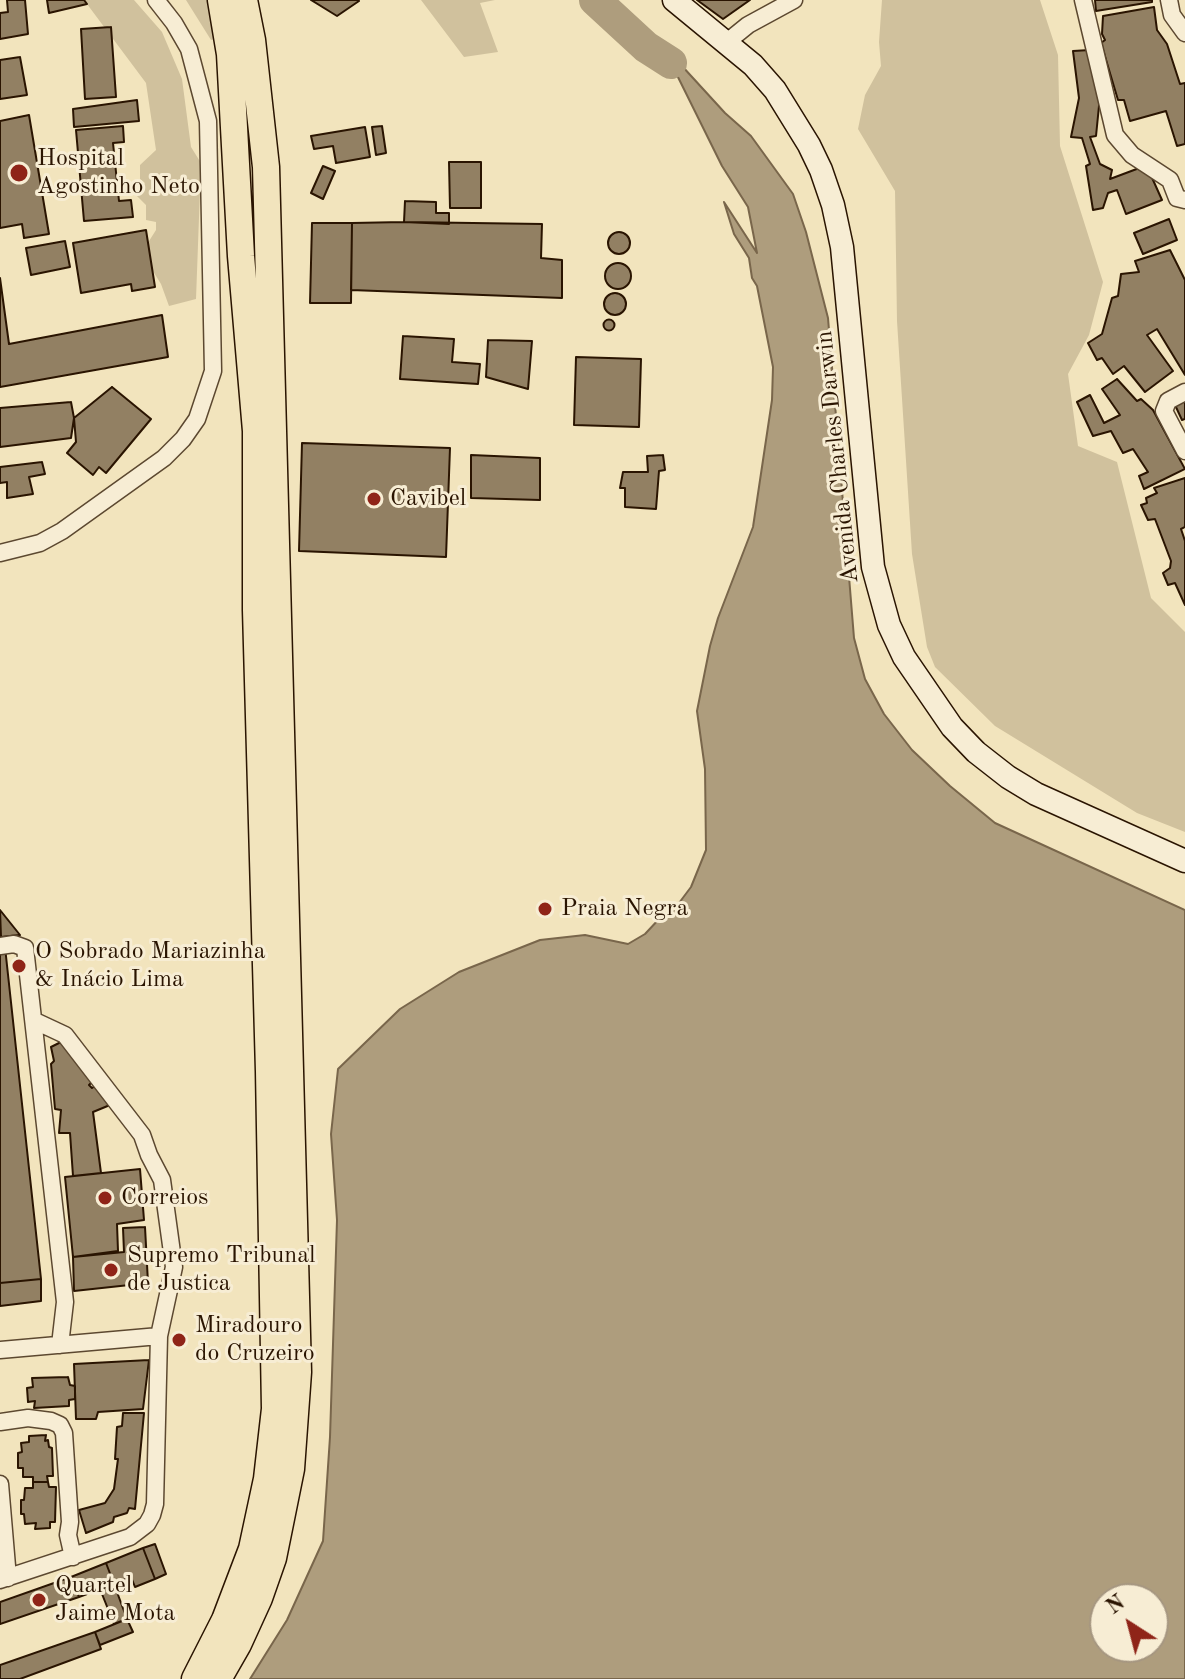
<!DOCTYPE html>
<html>
<head>
<meta charset="utf-8">
<style>
  body { margin:0 }
  #map { position:relative; width:1185px; height:1679px; overflow:hidden; background:#f2e4bd; font-family:"Old Standard TT",serif }
  canvas { display:block }
  .north { position:absolute; left:1089px; top:1583px; width:80px; height:80px; box-sizing:border-box; background:#f7edd4; border:2px solid #a59680; border-radius:50%; rotate:324deg; font-size:22px; font-weight:700; line-height:32px; text-align:center; color:#2a1401 }
  .north::after { content:''; display:block; margin:auto; width:28px; height:36px; background:#8f2418; clip-path:polygon(50% 0,100% 100%,50% 72%,0 100%) }
</style>
</head>
<body>
<div id="map">
<canvas width="1185" height="1679"></canvas>
<div class="north">N</div>
</div>
<script>
const c = document.querySelector('canvas').getContext('2d');
c.lineJoin = 'round';
function fill(path, color) { c.fillStyle = color; c.fill(path, 'evenodd'); }
const poly = rows => new Path2D(rows.map(r => 'M' + r).join(''));
function stroke(path, color, width, dash) { c.strokeStyle = color; c.lineWidth = width; c.lineCap = dash ? 'butt' : 'round'; c.setLineDash(dash || []); c.stroke(path); }
function write(font, color, halo, rows, align = 'center') {
  c.font = font + ' "Old Standard TT",serif'; c.lineWidth = 6; c.setLineDash([]); c.textBaseline = 'middle'; c.strokeStyle = halo; c.fillStyle = color; for (const [text, x, y, turn = 0] of rows) {
    c.save(); c.translate(x, y); c.rotate((+turn || 0) * Math.PI / 180); c.textAlign = isNaN(turn) ? turn : align; if (halo) c.strokeText(text, 0, 0); c.fillText(text, 0, 0); c.restore();
  }
}
fill(poly([
  [84,0,134,0,162,32,182,79,191,147,201,163,196,299,169,306,161,284,151,268,144,249,156,230,156,222,146,220,146,205,136,195,145,183,140,179,140,165,156,150,146,83],
  [186,0,221,0,224,37,211,40],
  [421,0,495,0,480,3,498,52,464,57],
  [882,0,1040,0,1058,55,1060,146,1103,282,1089,335,1068,374,1078,446,1117,462,1151,598,1185,632,1185,832,1137,813,995,726,935,667,927,647,912,554,897,321,895,191,858,129,865,95,881,66,879,42]
]), '#d0c19d');
const water = poly([
  [671,63,682,66,725,113,751,136,793,194,806,232,828,318,854,638,865,679,884,714,912,750,950,786,995,823,1185,910,1185,1679,250,1679,287,1620,323,1541,330,1437,337,1220,331,1134,338,1069,400,1009,459,972,540,940,585,935,628,944,645,934,660,918,670,915,691,887,706,850,705,769,697,711,710,646,718,618,753,527,772,400,773,367,757,286,752,278,749,258,734,234,724,202,757,253,748,207,722,166,671,63],
  [1105,1599,1153,1599,1153,1647,1105,1647,1105,1599]
]);
fill(water, '#ae9d7d');
stroke(water, '#79664b', 2);
stroke(poly([
  [595,0,646,47,671,63]
]), '#ae9d7d', 32);
const building = poly([
  [7,0,25,0,28,34,0,39,0,13,8,12,7,0],
  [47,0,84,0,87,4,49,13,47,0],
  [311,0,358,0,359,1,337,16,311,0],
  [697,0,750,0,723,19,697,0],
  [1095,0,1152,0,1152,2,1096,11,1095,0],
  [1154,7,1157,30,1167,44,1180,84,1185,83,1185,144,1177,146,1166,111,1130,121,1124,100,1118,100,1101,43,1105,40,1102,34,1103,16,1154,7],
  [111,27,116,97,85,99,81,29,111,27],
  [1090,50,1100,96,1096,136,1090,137,1100,164,1112,170,1110,179,1142,167,1149,171,1162,200,1126,214,1117,190,1108,193,1103,208,1093,210,1086,166,1090,164,1082,138,1071,137,1079,98,1073,51,1090,50],
  [20,57,27,95,0,99,0,60,20,57],
  [137,100,139,121,74,127,73,109,137,100],
  [29,115,49,234,24,238,22,224,0,228,0,121,29,115],
  [123,126,124,142,113,143,119,201,131,200,133,217,84,221,76,130,123,126],
  [382,126,386,153,376,155,372,127,382,126],
  [365,127,370,157,336,163,333,146,314,149,311,136,365,127],
  [449,162,481,162,481,208,450,208,449,162],
  [323,166,335,171,323,199,311,193,323,166],
  [405,201,436,202,436,213,449,213,449,224,404,222,405,201],
  [1169,219,1177,240,1143,254,1134,233,1169,219],
  [404,222,542,224,541,258,562,260,562,298,351,290,352,223,404,222],
  [312,223,352,223,351,303,310,303,312,223],
  [146,230,155,287,132,291,131,284,81,293,73,243,146,230],
  '608 243a11 11 0 1 1 22 0a11 11 0 1 1-22 0Z',
  [65,241,70,267,31,275,26,248,65,241],
  [1170,250,1185,280,1185,375,1157,329,1147,335,1173,371,1145,392,1124,366,1113,374,1102,358,1097,360,1088,343,1102,334,1112,298,1118,296,1121,274,1139,272,1135,261,1170,250],
  '605 276a13 13 0 1 1 26 0a13 13 0 1 1-26 0Z',
  [0,278,9,344,162,315,168,357,0,387,0,278],
  '604 304a11 11 0 1 1 22 0a11 11 0 1 1-22 0Z',
  '603.5 325a5.5 5.5 0 1 1 11 0a5.5 5.5 0 1 1-11 0Z',
  [403,336,454,339,452,362,480,364,478,384,400,379,403,336],
  [488,340,532,341,528,389,486,377,488,340],
  [576,357,641,359,639,427,574,425,576,357],
  [1117,379,1137,401,1141,399,1153,410,1185,469,1144,489,1139,476,1148,472,1133,449,1123,453,1111,431,1093,436,1077,402,1090,395,1104,423,1120,415,1102,389,1117,379],
  [112,387,151,419,106,473,99,467,93,475,67,453,76,442,74,418,112,387],
  [1185,400,1185,419,1182,420,1175,405,1185,400],
  [71,402,74,418,71,438,0,447,0,408,71,402],
  [302,443,450,448,446,557,299,551,302,443],
  [471,455,540,458,540,500,471,498,471,455],
  [663,455,665,470,659,471,656,509,625,507,625,488,620,488,623,472,648,472,647,456,663,455],
  [42,462,45,474,29,477,33,494,7,498,7,482,0,483,0,467,42,462],
  [1185,478,1185,527,1181,529,1185,541,1185,605,1175,583,1168,585,1163,573,1170,568,1171,561,1155,519,1148,520,1141,505,1147,503,1146,498,1157,493,1154,488,1185,478],
  [0,910,20,935,1,937,0,910],
  [5,947,41,1279,0,1283,0,948,5,947],
  [63,1041,94,1080,89,1085,92,1088,98,1084,110,1105,93,1112,101,1173,73,1176,70,1133,59,1133,61,1110,55,1109,51,1064,54,1061,51,1047,63,1041],
  [140,1169,144,1220,117,1224,118,1251,73,1257,65,1177,140,1169],
  [145,1227,148,1283,74,1291,73,1257,124,1252,123,1228,145,1227],
  [41,1279,41,1301,0,1306,0,1283,41,1279],
  [149,1360,143,1409,98,1412,96,1419,76,1419,74,1364,149,1360],
  [68,1377,70,1385,75,1386,75,1399,69,1400,69,1406,34,1408,35,1401,28,1402,27,1388,33,1387,32,1378,68,1377],
  [123,1413,144,1413,135,1509,129,1508,127,1513,114,1517,113,1522,86,1533,79,1510,105,1503,114,1489,118,1459,115,1459,117,1427,122,1426,123,1413],
  [46,1435,45,1441,48,1440,49,1447,52,1448,53,1476,47,1476,48,1482,33,1482,33,1477,23,1477,23,1468,18,1468,18,1453,22,1452,21,1443,29,1442,29,1436,46,1435],
  [33,1482,48,1482,49,1487,56,1487,55,1522,50,1522,50,1528,35,1529,36,1523,25,1524,24,1514,21,1514,21,1500,24,1500,25,1488,33,1488,33,1482],
  [155,1544,166,1574,155,1579,143,1548,155,1544],
  [143,1548,155,1579,135,1587,131,1577,114,1584,106,1563,143,1548],
  [106,1563,114,1584,79,1597,71,1577,106,1563],
  [71,1577,79,1597,0,1624,0,1602,71,1577],
  [114,1584,127,1619,114,1624,100,1589,114,1584],
  [127,1619,133,1632,100,1645,95,1632,127,1619],
  [95,1632,101,1649,20,1679,0,1679,0,1665,95,1632]
]);
fill(building, '#928063');
stroke(building, '#2a1401', 2);
const minor = poly([
  [1083,0,1115,135,1132,155,1170,180,1177,198,1185,200],
  [1169,0,1172,15,1185,33],
  [727,42,748,25,794,0],
  [1185,392,1168,401,1164,411,1185,451],
  [0,553,40,543,62,531,164,458,183,439,197,419,213,371,208,121,189,49,174,23,156,0],
  [0,946,14,944,25,948,65,1302,60,1345],
  [0,1350,159,1336],
  [0,1422,28,1418,51,1421,60,1425,64,1433,70,1522,68,1535,73,1557],
  [0,1484,8,1578],
  [0,1580,130,1537,147,1524,152,1515,155,1504,159,1336,174,1267,162,1180,149,1155,142,1135,65,1035,35,1021]
]);
const secondary = poly([
  [674,0,753,65,775,90,809,145,821,170,833,205,842,247,873,567,889,625,904,657,952,727,976,752,1008,777,1036,794,1185,861]
]);
const primary = poly([
  [195,1679,225,1620,252,1549,267,1479,275,1409,269,1071,256,610,256,431,241,256,230,54,221,0],
  [218,1679,238,1644,259,1598,273,1558,291,1469,298,1372,266,167,252,40,244,0]
]);
stroke(minor, '#5c4830', 19);
stroke(secondary, '#2a1401', 25);
stroke(primary, '#2a1401', 29);
stroke(minor, '#f7edd4', 16);
stroke(secondary, '#f7edd4', 22);
stroke(primary, '#f2e4bd', 26);
for (const [x, y, r, color] of [
  [19,173,10,"#8f2418"],
  [374,499,8,"#8f2418"],
  [545,909,8,"#8f2418"],
  [19,966,8,"#8f2418"],
  [105,1198,8,"#8f2418"],
  [111,1270,8,"#8f2418"],
  [179,1340,8,"#8f2418"],
  [39,1600,8,"#8f2418"]
]) { const dot = new Path2D(); dot.arc(x, y, r, 0, 2 * Math.PI); c.fillStyle = color; c.fill(dot); stroke(dot, '#f7edd4', 3); }
write('24px', '#2a1401', '#f7edd4', [
  ["Hospital",37,159],
  ["Agostinho Neto",37,187],
  ["Cavibel",390,499],
  ["Praia Negra",561,909],
  ["O Sobrado Mariazinha",35,952],
  ["& Inácio Lima",35,980],
  ["Correios",121,1198],
  ["Supremo Tribunal",127,1256],
  ["de Justica",127,1284],
  ["Miradouro",195,1326],
  ["do Cruzeiro",195,1354],
  ["Quartel",55,1586],
  ["Jaime Mota",55,1614]
], 'left');
write('24px', '#2a1401', '#f7edd4', [
  ["Avenida Charles Darwin",838,457,-96]
]);
</script>
</body>
</html>
